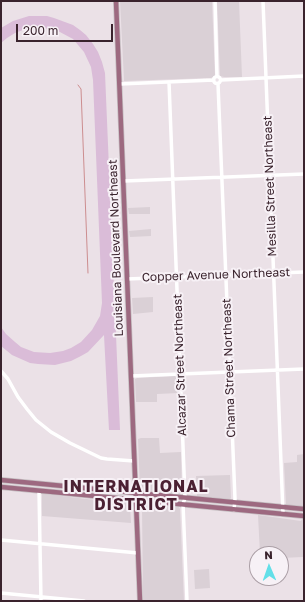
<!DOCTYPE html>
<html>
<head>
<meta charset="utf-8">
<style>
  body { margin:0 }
  #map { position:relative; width:305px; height:602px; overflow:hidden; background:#ebe1e7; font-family:"Golos Text",sans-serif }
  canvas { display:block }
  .frame { position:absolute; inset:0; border:2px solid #3a232d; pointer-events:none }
  .north { position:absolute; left:249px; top:546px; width:40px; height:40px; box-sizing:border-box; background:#f7f1f6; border:1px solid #ab9fa6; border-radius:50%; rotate:358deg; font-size:11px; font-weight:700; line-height:16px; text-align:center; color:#3a232d }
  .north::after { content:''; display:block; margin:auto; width:14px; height:18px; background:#62dfe8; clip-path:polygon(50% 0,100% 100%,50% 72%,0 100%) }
  .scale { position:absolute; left:16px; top:24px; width:97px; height:18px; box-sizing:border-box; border:2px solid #3a232d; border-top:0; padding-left:5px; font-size:12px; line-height:14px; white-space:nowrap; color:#3a232d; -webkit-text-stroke:3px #f7f1f6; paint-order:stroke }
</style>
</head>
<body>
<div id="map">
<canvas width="305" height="602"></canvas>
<div class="frame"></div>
<div class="north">N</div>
<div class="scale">200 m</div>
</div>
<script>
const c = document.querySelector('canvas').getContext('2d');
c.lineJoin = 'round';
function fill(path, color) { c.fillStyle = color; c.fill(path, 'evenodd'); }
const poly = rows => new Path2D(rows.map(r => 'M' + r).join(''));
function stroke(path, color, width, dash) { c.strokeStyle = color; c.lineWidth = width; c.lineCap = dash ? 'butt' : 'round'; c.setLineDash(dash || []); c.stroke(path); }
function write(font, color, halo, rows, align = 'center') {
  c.font = font + ' "Golos Text",sans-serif'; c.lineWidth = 4; c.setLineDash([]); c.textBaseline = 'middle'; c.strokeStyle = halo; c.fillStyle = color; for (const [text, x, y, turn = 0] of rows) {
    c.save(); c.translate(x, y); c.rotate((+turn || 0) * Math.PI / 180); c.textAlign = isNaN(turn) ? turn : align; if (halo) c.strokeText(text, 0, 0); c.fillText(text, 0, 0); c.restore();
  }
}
fill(poly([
  [120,1,212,1,215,76,211,78,124,81,124,80],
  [217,1,239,1,242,77,224,77,220,76],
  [150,207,150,214,129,214,128,208],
  [151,229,151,236,130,237,129,231],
  [153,297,153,312,133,314,132,298],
  [175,376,178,379,179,393,157,394,157,402,136,402,135,379,137,378],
  [141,438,159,438,160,453,181,452,182,491,181,494,179,495,141,491,140,489,138,439],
  [304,454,304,507,286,505,284,463,297,462,297,455],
  [230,475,231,498,230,499,197,496,196,476],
  [42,494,45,494,95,500,129,502,130,504,131,523,42,516],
  [144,503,178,506,180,509,184,601,143,601,142,506,142,504],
  [258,515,301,521,302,519,304,519,304,562,303,557,281,558,281,554,260,554],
  [209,569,210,588,195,589,194,570]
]), '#dad0d6');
fill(poly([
  [29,16,47,16,54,18,73,25,80,30,86,35,93,44,98,52,102,62,105,73,120,430,109,430,104,335,88,352,81,356,71,361,55,365,38,364,30,363,12,355,1,346,1,327,6,334,15,342,21,347,34,352,50,353,63,351,71,348,81,342,92,330,100,316,102,303,93,80,91,67,84,52,73,39,58,31,50,29,42,28,32,28,23,30,15,33,7,38,1,43,1,28,13,21]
]), '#dabcd8');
stroke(poly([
  [78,85,81,89,88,273]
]), '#cc8d8f', 1);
const major = poly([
  [116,1,140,601],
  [1,480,304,509],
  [1,487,304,516]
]);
stroke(major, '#c4bdc0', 6);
stroke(poly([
  [215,1,217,76],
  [263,1,283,514],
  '213.5 80a3.5 3.5 0 1 1 7 0a3.5 3.5 0 1 1-7 0Z',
  [221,80,304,76],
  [169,82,185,498,183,504,187,601],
  [120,84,214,80],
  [218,84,235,499,234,510],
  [124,181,304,174],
  [127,279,304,272],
  [1,371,8,379,18,397,27,409,36,420,51,432,70,443,101,458,107,459,134,461],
  [131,376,304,369],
  [39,491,41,601],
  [1,540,138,553],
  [1,593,84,601]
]), '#fff', 3.5);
stroke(major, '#9d6980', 4.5);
write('12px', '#3a232d', '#f7f1f6', [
  ["Mesilla Street Northeast",270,186,-92],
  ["Louisiana Boulevard Northeast",116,248,-92],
  ["Copper Avenue Northeast",216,275,-2],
  ["Alcazar Street Northeast",180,365,-92],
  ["Chama Street Northeast",229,368,-92]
]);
c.letterSpacing = '1px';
write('bold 16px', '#4b2032', '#f7f1f6', [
  ["INTERNATIONAL",136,487],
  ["DISTRICT",136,505]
]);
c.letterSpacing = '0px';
</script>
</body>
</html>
